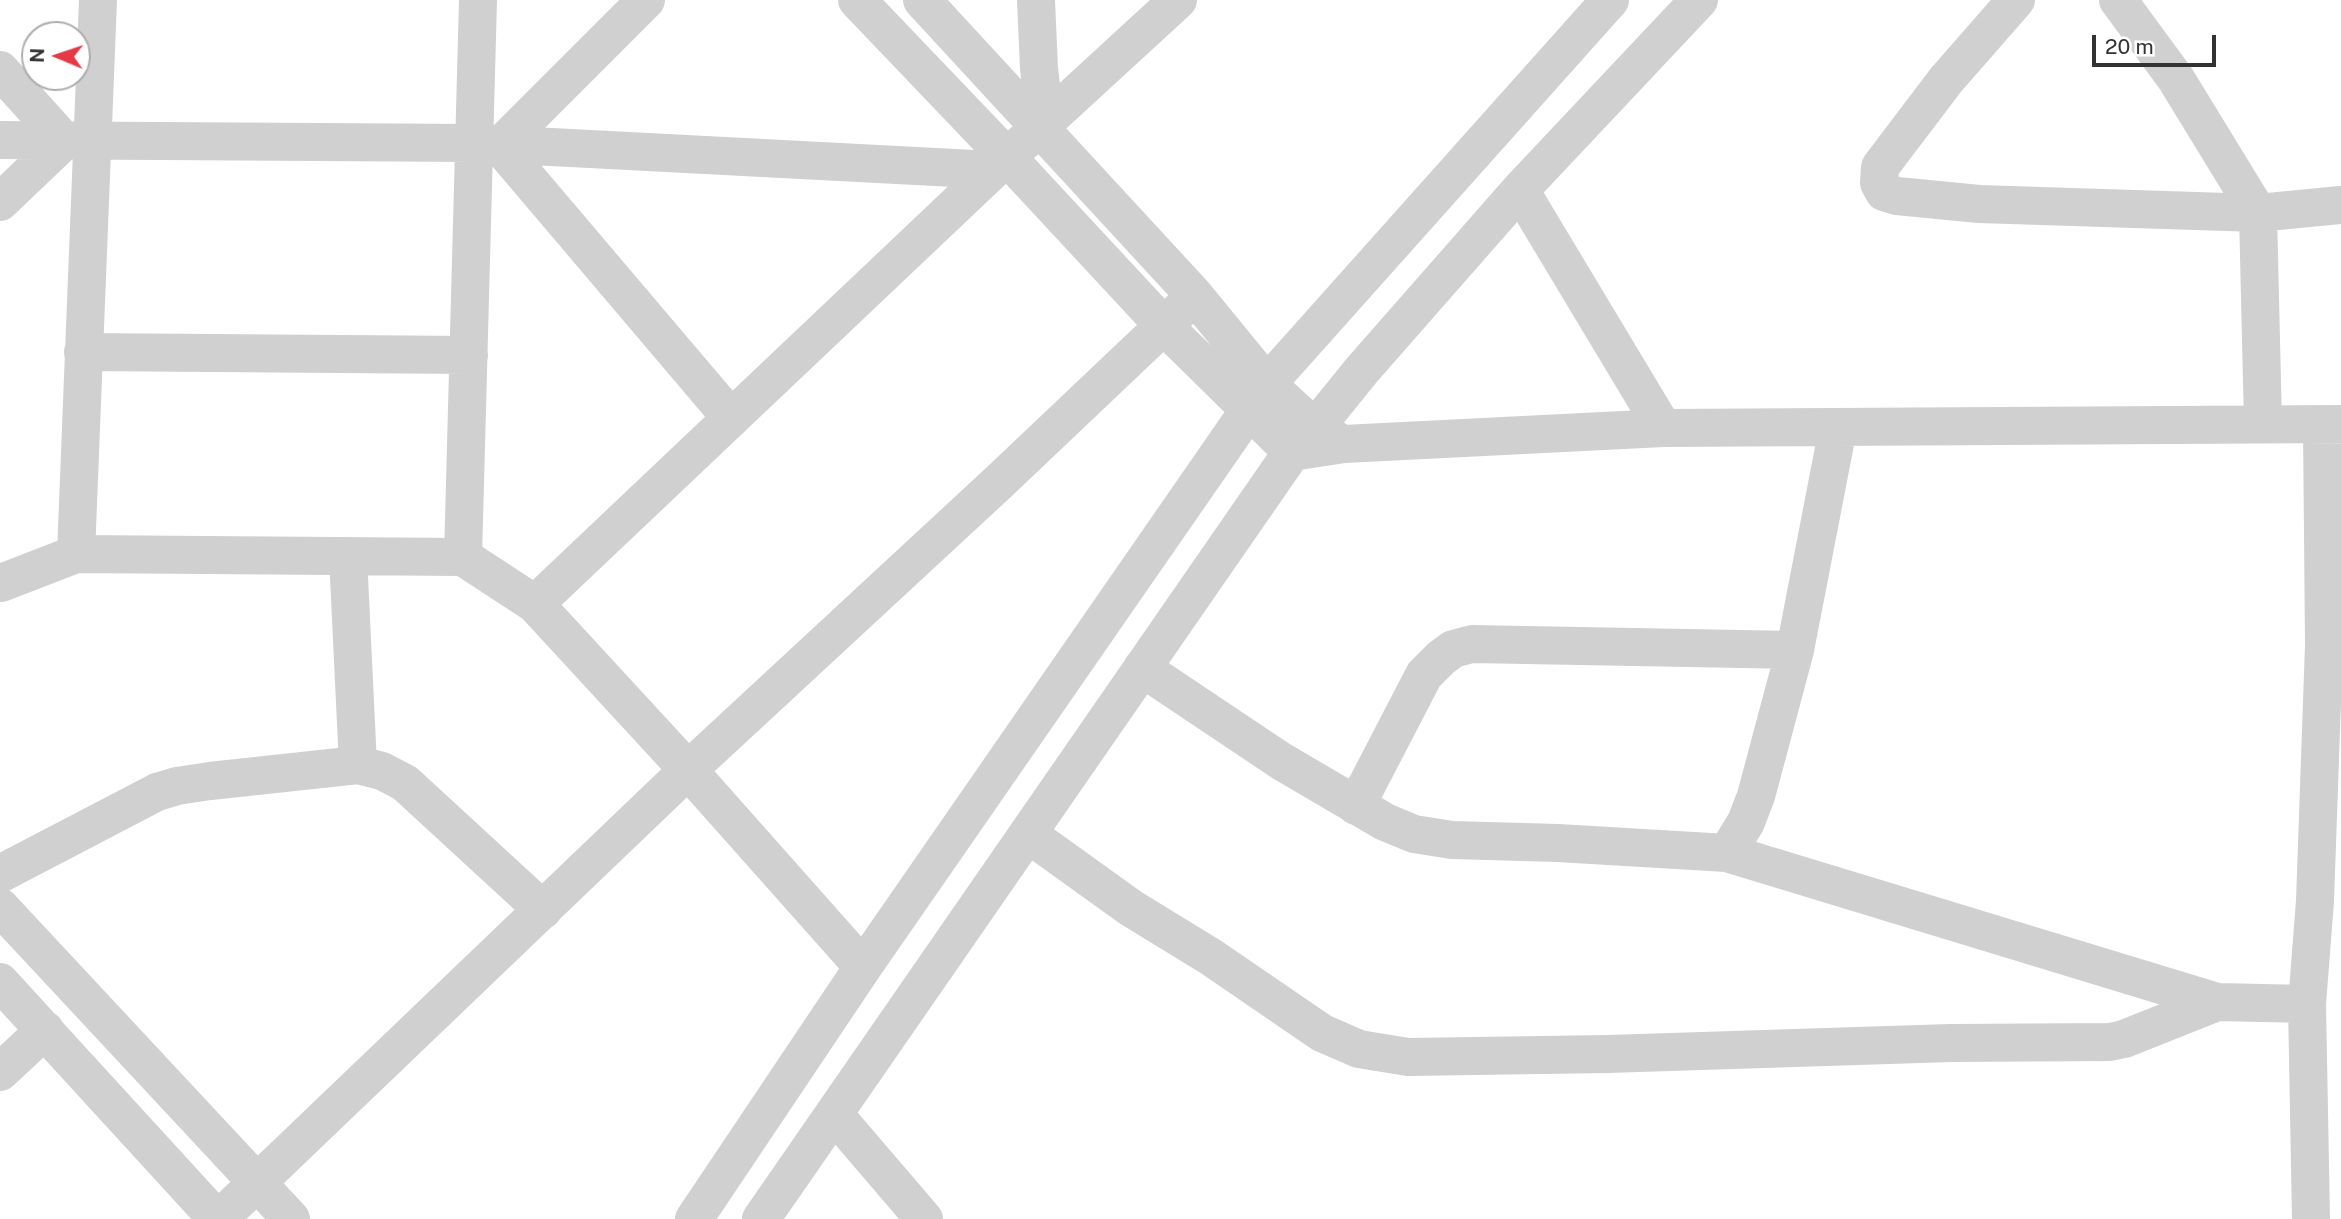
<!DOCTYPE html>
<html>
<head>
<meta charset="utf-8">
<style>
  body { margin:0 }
  #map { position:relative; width:2341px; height:1219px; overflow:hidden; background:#fff; font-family:"Public Sans",sans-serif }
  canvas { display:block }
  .north { position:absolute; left:21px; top:21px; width:70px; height:70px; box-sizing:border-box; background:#fff; border:2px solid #adadad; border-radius:50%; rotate:272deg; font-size:19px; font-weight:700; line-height:28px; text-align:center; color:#333 }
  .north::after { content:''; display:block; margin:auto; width:24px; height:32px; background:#e63946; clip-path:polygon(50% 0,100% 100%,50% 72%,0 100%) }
  .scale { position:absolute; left:2092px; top:35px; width:124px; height:32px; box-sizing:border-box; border:4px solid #333; border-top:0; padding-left:9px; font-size:21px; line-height:24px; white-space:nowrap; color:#333; -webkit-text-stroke:5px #fff; paint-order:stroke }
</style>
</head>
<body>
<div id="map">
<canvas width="2341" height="1219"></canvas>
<div class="north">N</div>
<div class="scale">20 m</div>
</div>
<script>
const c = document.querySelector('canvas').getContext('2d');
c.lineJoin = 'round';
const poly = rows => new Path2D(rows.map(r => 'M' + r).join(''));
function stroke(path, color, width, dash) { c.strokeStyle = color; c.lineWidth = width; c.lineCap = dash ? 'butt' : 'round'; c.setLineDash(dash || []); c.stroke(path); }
stroke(poly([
  [646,0,500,146,731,418],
  [857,0,1007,157,1164,326,1292,452,1344,444,1663,428,2341,424],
  [922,0,1195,296,1267,384,1315,428,1336,440],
  [1036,0,1039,68,1045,122],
  [2016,0,1946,80,1880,167,1879,183,1884,192,1897,196,1979,204,2258,213,2341,205],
  [2118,0,2176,79,2258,213,2263,424],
  [0,70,64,141,0,202],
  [0,140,475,143,993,170],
  [1520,190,1663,428],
  [83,352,469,355],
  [76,554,98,0],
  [348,556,358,765],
  [463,557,478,0],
  [1,583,76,554,463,557,535,604,993,170,1178,0],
  [535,604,688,770,863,967],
  [1142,668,1281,761,1385,822,1414,834,1452,840,1558,843,1727,853,1746,822,1756,796,1795,650,1838,428],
  [1356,806,1424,675,1441,658,1453,649,1472,644,1795,650],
  [1028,834,1131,908,1211,957,1322,1033,1359,1049,1408,1057,1608,1054,1951,1043,2110,1042,2124,1039,2217,1002,2307,1004],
  [1727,853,2217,1002],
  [0,874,157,792,177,786,210,781,358,765,382,771,405,783,543,910],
  [0,907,291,1219],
  [0,982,217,1219],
  [0,1072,45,1030],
  [834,1114,924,1219],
  [219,1219,688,770,1000,481,1195,296],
  [694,1219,863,967,1267,384,1610,0],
  [761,1219,1292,452,1315,428,1362,370,1520,190,1699,0],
  [2311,1219,2307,1004,2315,901,2324,645,2322,425]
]), '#d0d0d0', 38);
</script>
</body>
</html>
